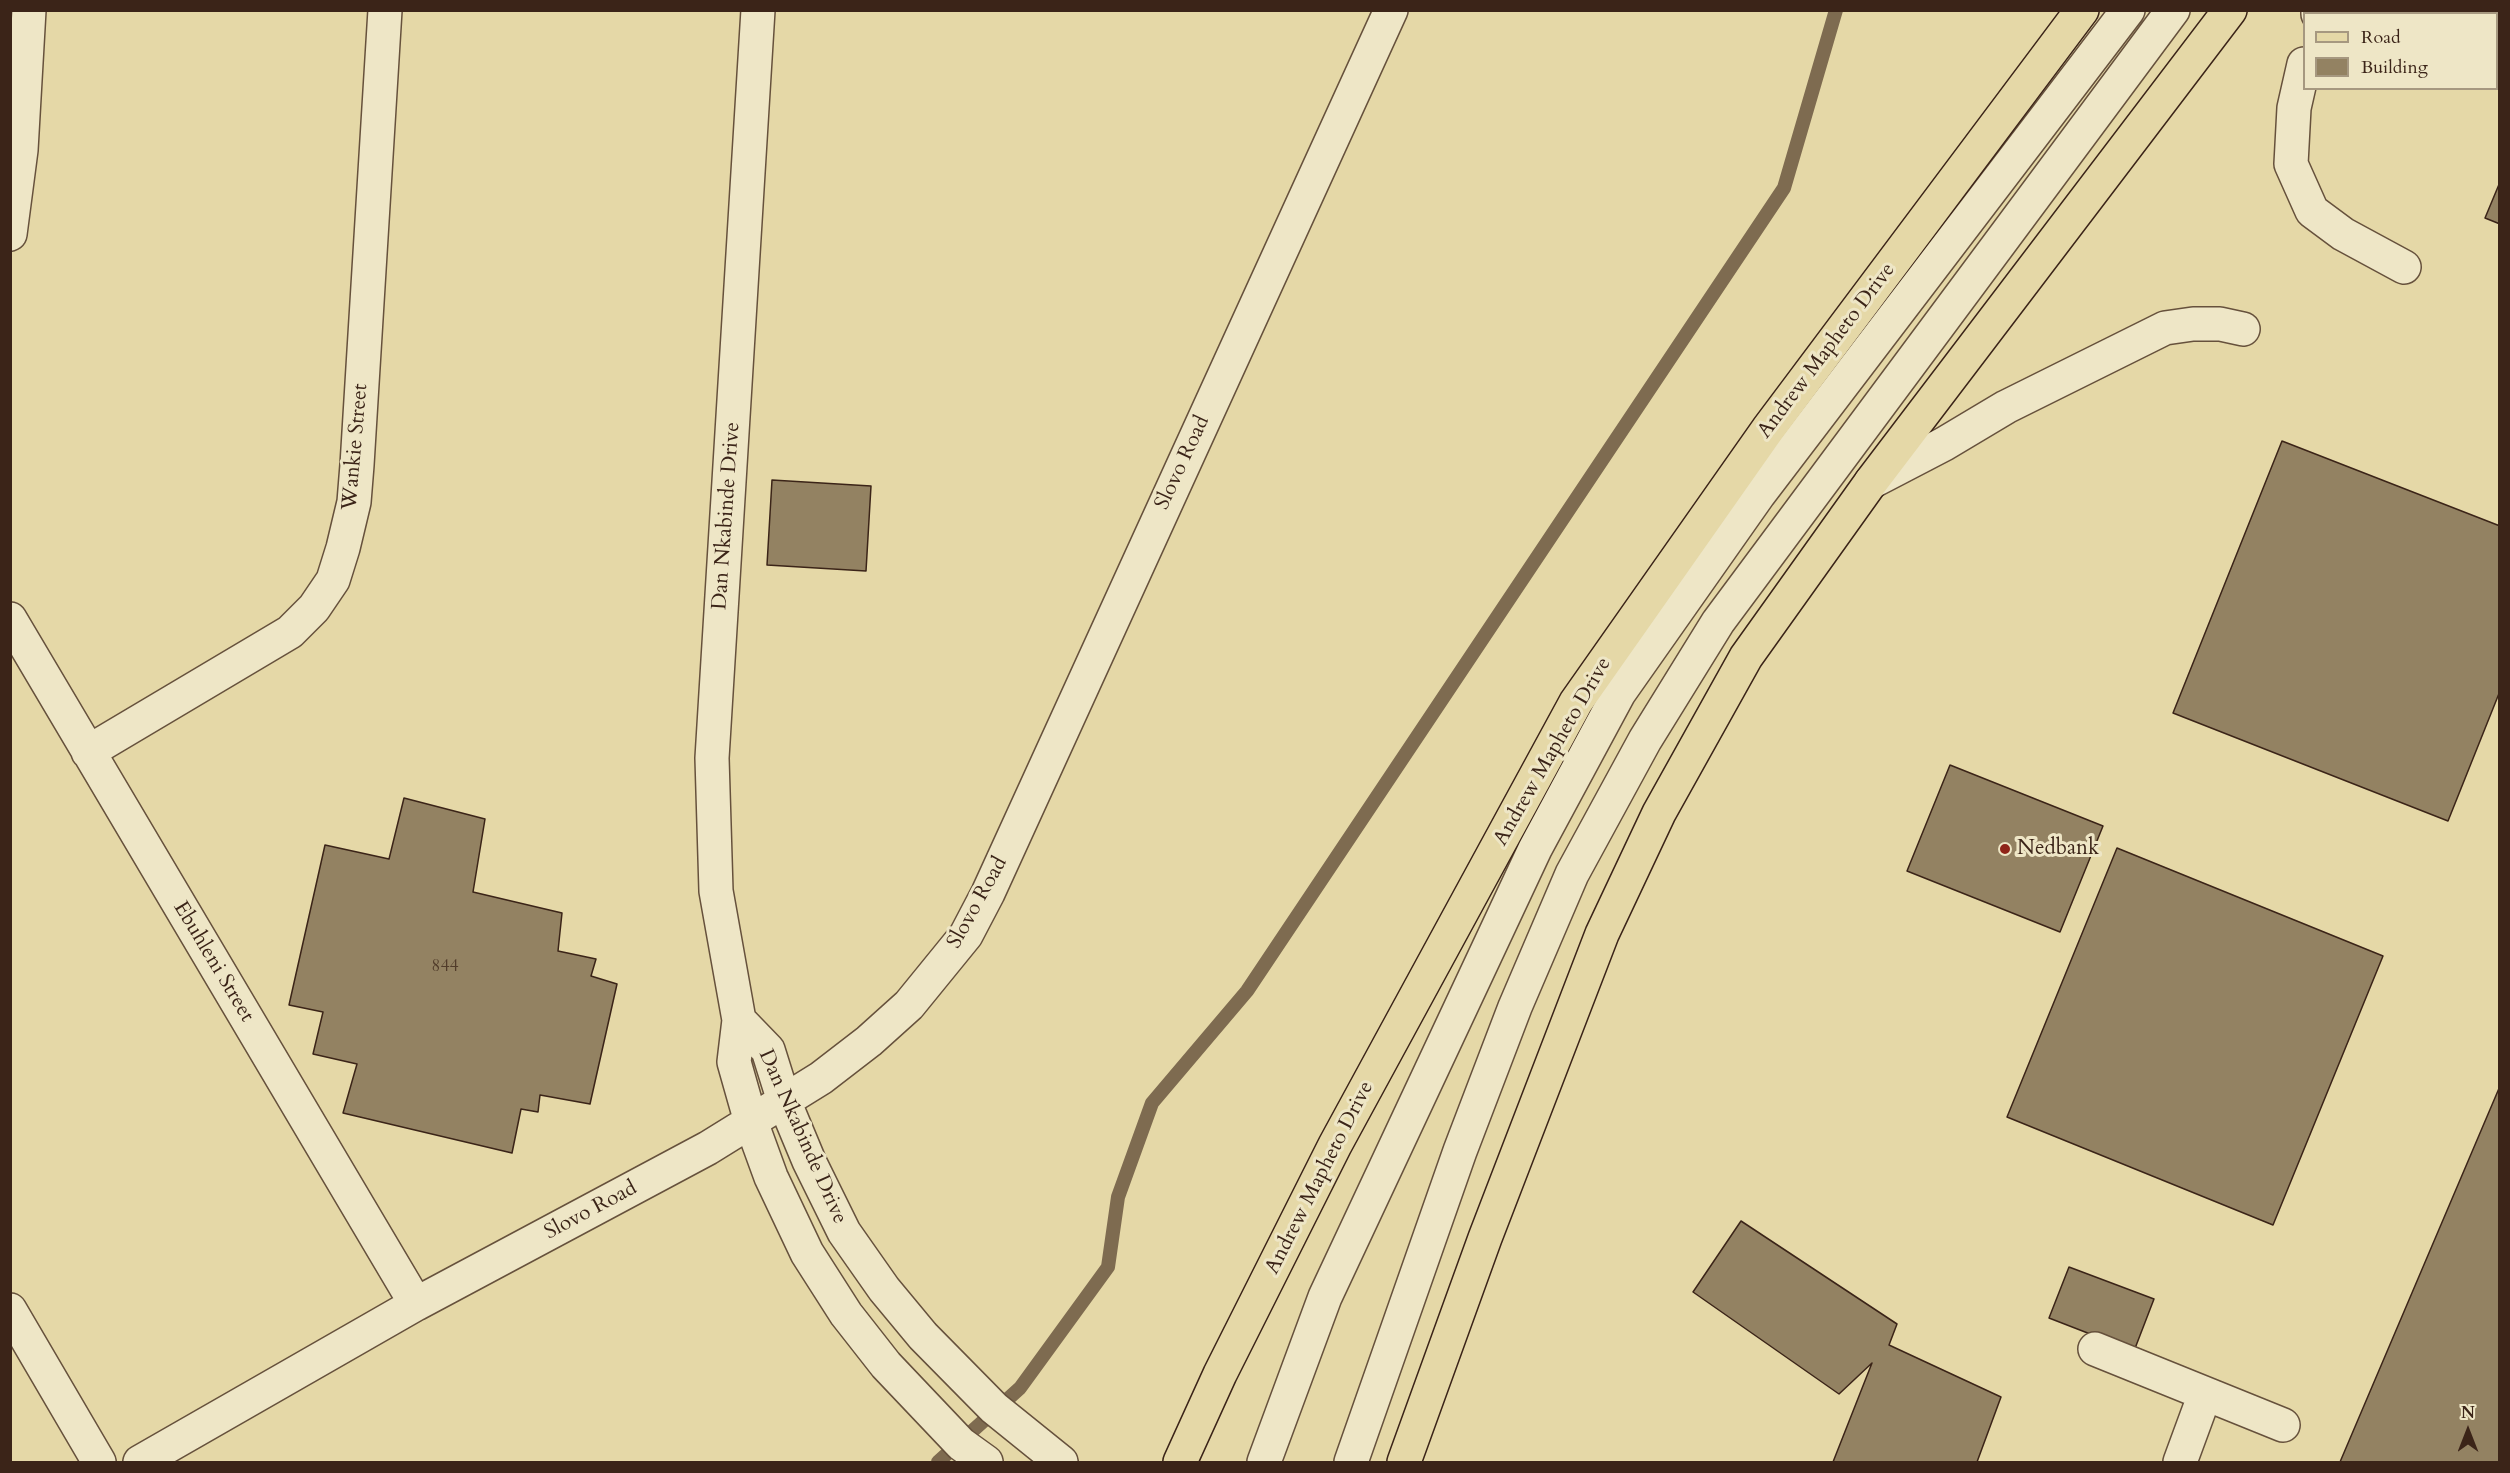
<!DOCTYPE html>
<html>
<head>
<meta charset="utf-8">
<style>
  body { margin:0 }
  #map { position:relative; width:2510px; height:1473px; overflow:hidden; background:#e5d8a7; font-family:Cardo,serif }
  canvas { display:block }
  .frame { position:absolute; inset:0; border:12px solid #3b2418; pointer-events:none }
  .legend { position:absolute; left:2303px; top:12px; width:195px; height:78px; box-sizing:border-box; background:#eee6c6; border:2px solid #a69880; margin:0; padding:8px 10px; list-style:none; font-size:18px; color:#3b2418 }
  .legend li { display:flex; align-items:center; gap:12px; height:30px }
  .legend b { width:30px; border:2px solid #a69880 }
  .north { position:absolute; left:2438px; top:1401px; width:60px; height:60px; -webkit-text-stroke:4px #eee6c6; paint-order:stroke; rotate:0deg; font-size:16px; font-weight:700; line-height:24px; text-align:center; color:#3b2418 }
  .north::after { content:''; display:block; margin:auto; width:21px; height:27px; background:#3b2418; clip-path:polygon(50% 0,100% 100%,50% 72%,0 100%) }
</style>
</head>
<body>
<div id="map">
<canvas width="2510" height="1473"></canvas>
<div class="frame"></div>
<ul class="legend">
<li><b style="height:8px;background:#e5d8a7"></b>Road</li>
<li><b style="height:16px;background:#938262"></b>Building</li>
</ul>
<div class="north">N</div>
</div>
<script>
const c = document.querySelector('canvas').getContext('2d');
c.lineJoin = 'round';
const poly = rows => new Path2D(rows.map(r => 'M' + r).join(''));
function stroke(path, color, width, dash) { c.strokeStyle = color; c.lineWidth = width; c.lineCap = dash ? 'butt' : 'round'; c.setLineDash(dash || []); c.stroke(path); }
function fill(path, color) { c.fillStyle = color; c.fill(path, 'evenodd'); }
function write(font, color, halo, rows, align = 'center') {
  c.font = font + ' Cardo,serif'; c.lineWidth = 6; c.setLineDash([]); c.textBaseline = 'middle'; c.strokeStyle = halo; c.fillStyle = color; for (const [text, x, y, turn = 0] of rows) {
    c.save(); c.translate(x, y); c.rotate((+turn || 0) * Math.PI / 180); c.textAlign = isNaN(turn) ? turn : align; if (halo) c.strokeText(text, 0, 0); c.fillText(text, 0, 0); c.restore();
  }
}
stroke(poly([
  [938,1462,1020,1388,1108,1267,1118,1197,1152,1103,1247,991,1784,188,1836,10]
]), '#7e6b50', 14);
const building = poly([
  [2500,182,2500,224,2485,218,2500,182],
  [2282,441,2500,526,2500,691,2448,821,2173,713,2282,441],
  [772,480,871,486,866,571,767,565,772,480],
  [1950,765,2103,826,2060,932,1907,871,1950,765],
  [404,798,485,819,473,892,562,913,558,951,596,959,591,976,617,984,590,1104,540,1095,538,1112,521,1109,512,1153,343,1113,357,1064,313,1054,323,1012,289,1005,325,845,389,859,404,798],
  [2117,848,2383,956,2273,1225,2007,1117,2117,848],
  [2500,1086,2500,1462,2340,1462,2500,1086],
  [1741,1221,1897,1324,1889,1345,2001,1397,1977,1462,1833,1462,1872,1363,1839,1394,1693,1292,1741,1221],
  [2069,1267,2154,1299,2134,1351,2049,1318,2069,1267]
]);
fill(building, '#938262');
stroke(building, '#3b2418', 1.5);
const minor = poly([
  [758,10,712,758,716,891,739,1020,734,1062,751,1122,771,1177,807,1253,846,1314,886,1365,961,1444,986,1462],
  [2318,14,2318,10],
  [2304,64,2294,108,2291,164,2312,211,2343,234,2404,267],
  [10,234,21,150,29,10],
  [1871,482,1944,444,2006,407,2165,328,2193,324,2220,324,2243,329],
  [10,619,416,1304],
  [88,752,290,632,314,608,333,580,343,548,354,502,357,465,385,10],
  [739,1020,768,1050,784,1101,809,1161,844,1232,884,1289,923,1336,994,1408,1061,1462],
  [10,1310,99,1462],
  [2095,1349,2283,1425],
  [140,1462,416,1304,708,1148,821,1078,869,1041,909,1005,966,935,988,893,1391,10],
  [1264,1462,1325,1297,1535,849,1619,693,1759,494,2128,10],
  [1351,1462,1460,1151,1515,1007,1572,874,1645,740,1718,622,2173,10],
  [2180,1462,2205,1394]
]);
const major = poly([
  [1180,1462,1220,1374,1335,1145,1576,702,1768,429,2082,10],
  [1404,1462,1485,1238,1602,934,1659,813,1746,657,1871,482,2230,10]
]);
stroke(minor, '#66513c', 36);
stroke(major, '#3b2418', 36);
stroke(minor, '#eee6c6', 33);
stroke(major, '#e5d8a7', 33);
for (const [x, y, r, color] of [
  [2005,849,6,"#8f2418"]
]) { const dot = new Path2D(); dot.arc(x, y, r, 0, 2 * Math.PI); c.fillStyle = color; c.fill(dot); stroke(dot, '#eee6c6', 2); }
write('18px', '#513c2a', null, [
  ["844",445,967]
]);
write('21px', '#3b2418', '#eee6c6', [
  ["Andrew Mapheto Drive",1827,351,-53],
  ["Wankie Street",356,447,-85],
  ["Slovo Road",1183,463,-65],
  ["Dan Nkabinde Drive",727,516,-86],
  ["Andrew Mapheto Drive",1553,752,-60],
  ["Slovo Road",978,903,-61],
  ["Ebuhleni Street",213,962,59],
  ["Dan Nkabinde Drive",802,1137,66],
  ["Andrew Mapheto Drive",1320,1178,-63],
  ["Slovo Road",591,1211,-28]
]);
write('21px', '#3b2418', '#eee6c6', [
  ["Nedbank",2017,849]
], 'left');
</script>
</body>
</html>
